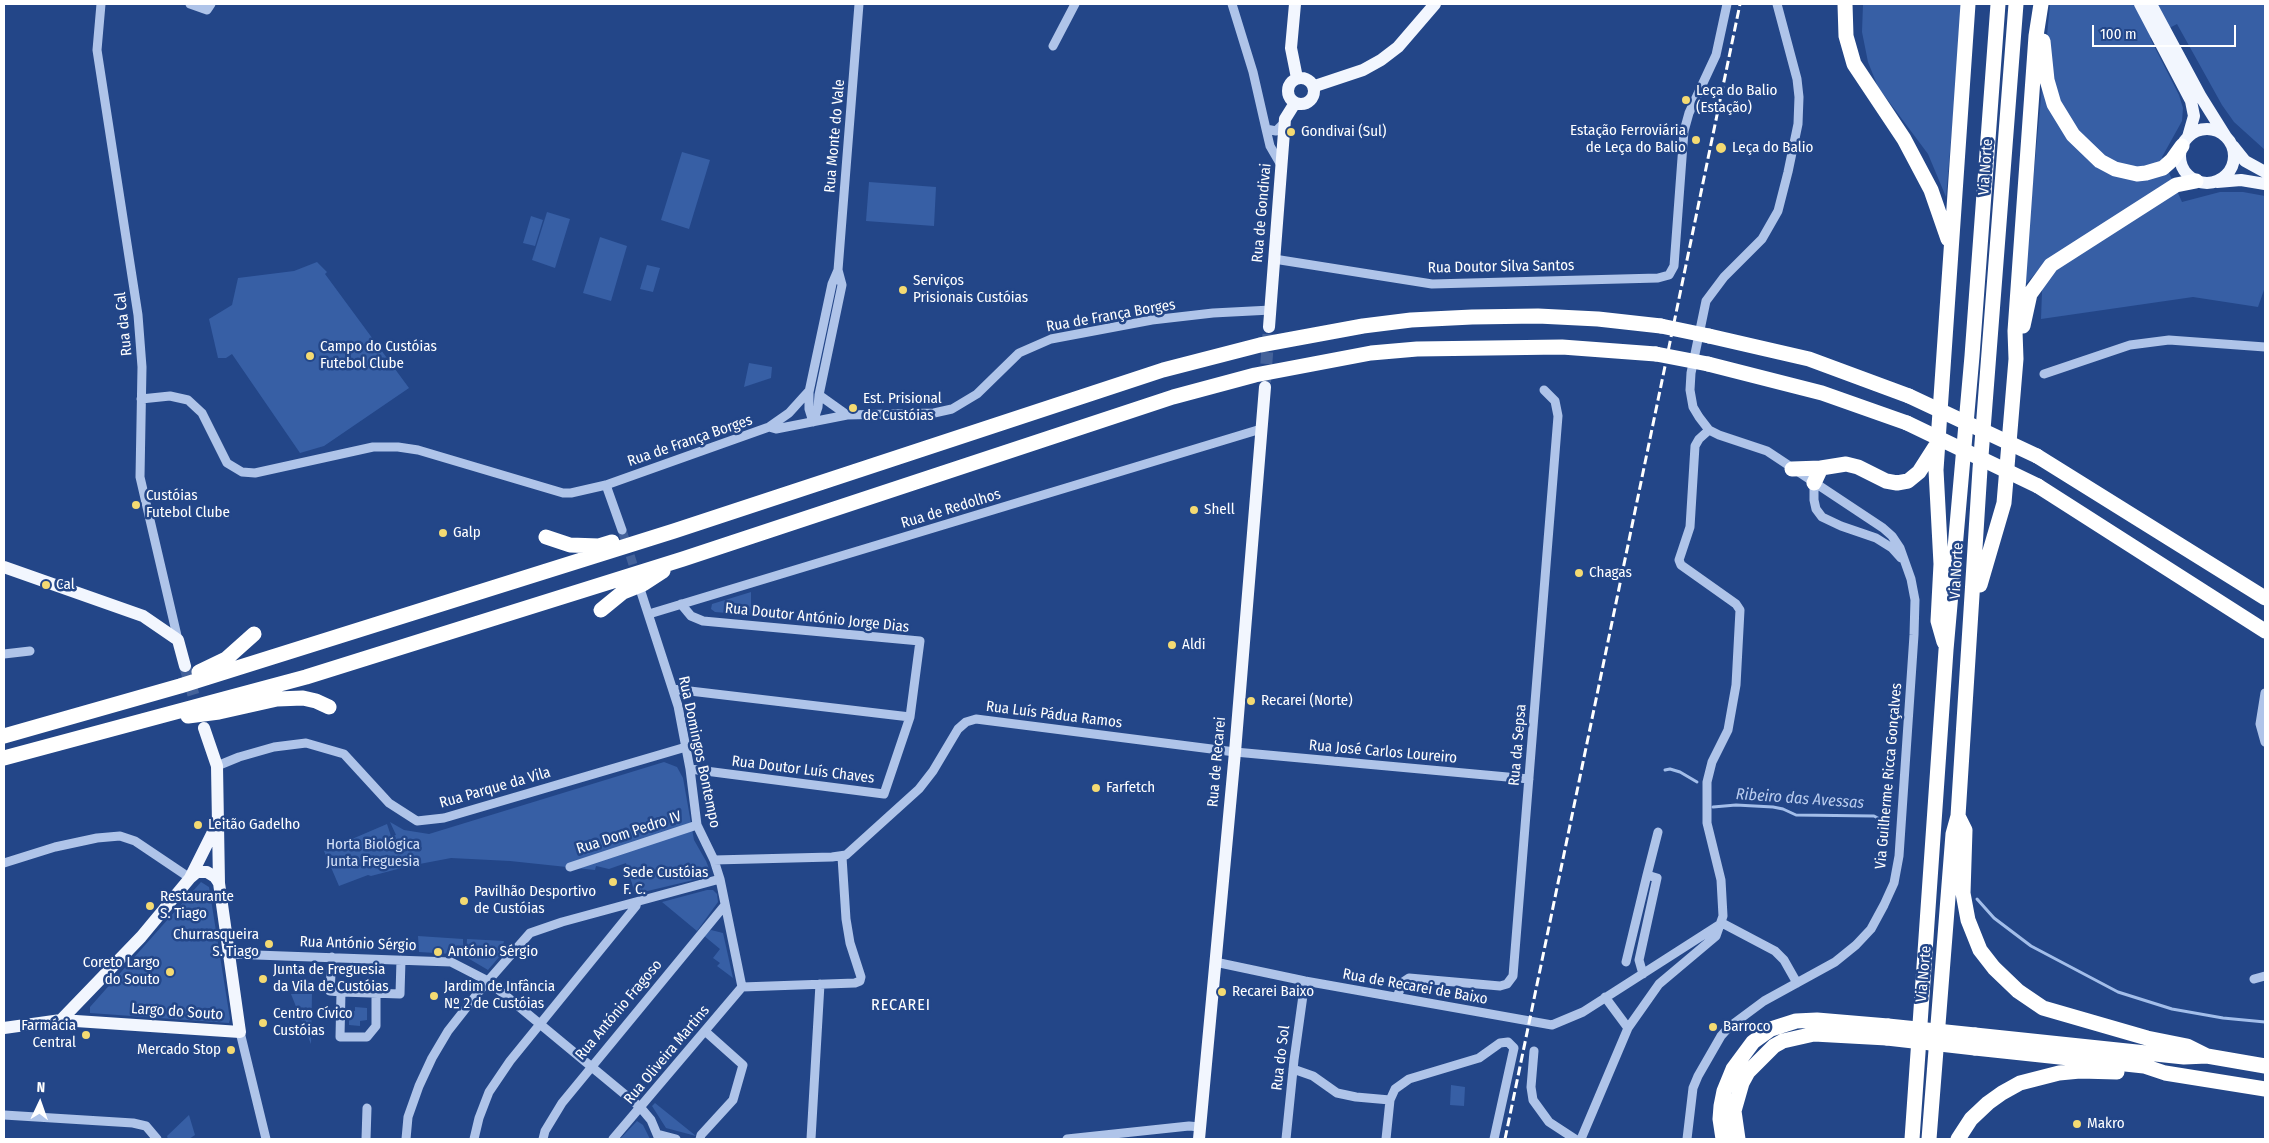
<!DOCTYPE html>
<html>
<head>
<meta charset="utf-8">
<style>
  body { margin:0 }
  #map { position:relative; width:2269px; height:1143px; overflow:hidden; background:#234688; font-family:"Fira Sans Condensed",sans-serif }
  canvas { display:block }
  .frame { position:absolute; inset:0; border:5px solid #fff; pointer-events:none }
  .north { position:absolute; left:15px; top:1078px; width:50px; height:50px; -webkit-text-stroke:4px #234688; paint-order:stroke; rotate:3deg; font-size:14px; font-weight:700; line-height:20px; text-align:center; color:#fff }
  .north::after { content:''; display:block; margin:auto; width:18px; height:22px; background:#fff; clip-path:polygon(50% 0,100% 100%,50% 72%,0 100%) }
  .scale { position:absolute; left:2092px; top:25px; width:144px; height:22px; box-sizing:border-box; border:2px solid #fff; border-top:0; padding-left:6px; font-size:15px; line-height:18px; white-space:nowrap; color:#fff; -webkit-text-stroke:4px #234688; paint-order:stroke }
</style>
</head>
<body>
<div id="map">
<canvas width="2269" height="1143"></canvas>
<div class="frame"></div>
<div class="north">N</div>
<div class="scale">100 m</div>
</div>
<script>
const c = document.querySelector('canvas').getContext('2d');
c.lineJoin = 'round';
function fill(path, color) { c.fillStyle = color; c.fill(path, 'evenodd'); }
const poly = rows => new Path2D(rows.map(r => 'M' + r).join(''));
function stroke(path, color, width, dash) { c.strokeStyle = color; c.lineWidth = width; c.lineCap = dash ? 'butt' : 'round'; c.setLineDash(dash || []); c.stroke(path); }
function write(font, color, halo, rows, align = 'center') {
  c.font = font + ' "Fira Sans Condensed",sans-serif'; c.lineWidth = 5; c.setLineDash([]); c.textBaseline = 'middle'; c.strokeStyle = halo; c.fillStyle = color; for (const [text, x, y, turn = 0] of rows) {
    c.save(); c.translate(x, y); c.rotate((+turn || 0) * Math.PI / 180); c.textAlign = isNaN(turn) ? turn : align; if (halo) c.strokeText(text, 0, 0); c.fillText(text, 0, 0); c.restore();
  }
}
fill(poly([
  [1863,4,1963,4,1946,197,1928,154,1878,87,1868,62,1862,32],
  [2050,4,2265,4,2265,150,2234,122,2222,105,2177,24,2150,38,2179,95,2183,108,2182,121,2162,157,2182,202,2220,192,2243,192,2265,196,2265,287,2258,307,2193,297,2041,319,2043,265,2023,287],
  [682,152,710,160,689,229,661,220],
  [869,182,936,187,934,226,866,221],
  [547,212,570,219,555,268,532,260],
  [531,216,543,220,535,246,523,243],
  [600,237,627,246,611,301,583,293],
  [317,262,327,272,325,274,409,388,324,446,300,453,232,354,226,358,218,358,209,319,232,305,238,278,294,271],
  [647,265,660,268,653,292,640,289],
  [749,363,772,367,771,378,744,387],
  [751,592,751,615,715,612,711,609,712,604],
  [664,762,677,767,683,778,694,840,706,861,710,871,708,875,702,878,635,894,626,863,609,869,596,866,595,870,510,861,451,858,409,866,371,876,368,875,339,886,324,851,387,824,391,836,396,835,390,822,404,830,429,834],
  [201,882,209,887,230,1019,229,1023,90,1013,90,1007],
  [707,890,713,890,717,894,718,902,697,931,662,902],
  [711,930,723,933,733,978,717,966,720,963,713,958,720,949,703,935],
  [418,936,463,939,463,957,452,954,419,952],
  [467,939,504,941,500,956,488,970,466,957],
  [291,994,312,994,311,1044],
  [355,1007,367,1008,367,1020,360,1021,360,1026,349,1025,349,1011,355,1011],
  [1451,1085,1465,1087,1464,1106,1450,1105],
  [655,1103,696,1136,666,1128,652,1106],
  [189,1115,195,1135,189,1139,168,1139,167,1136],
  [637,1121,643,1125,650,1139,620,1139]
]), '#375fa5');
stroke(poly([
  [1665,770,1670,769,1680,772,1697,782],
  [1713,807,1736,805,1773,807,1783,809,1796,815,1874,816,1885,822],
  [1977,899,1994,918,2031,946,2118,992,2172,1009,2223,1018,2265,1022]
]), '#a3beea', 3);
stroke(poly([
  [622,530,637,577]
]), '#44629a', 9, [9, 4.5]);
stroke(poly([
  [1265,382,1269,327],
  [185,666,199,714]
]), '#44629a', 12, [12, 6]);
stroke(poly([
  [101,4,97,50,138,315,142,367,140,477,178,640],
  [190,4,207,10,211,4],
  [1232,4,1253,72,1266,129,1276,131,1284,123],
  [1053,46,1075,4],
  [1266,129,1270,146,1281,165],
  [1274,259,1432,284,1658,278,1669,275,1674,266,1684,131,1689,113,1716,55,1727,4],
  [2044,374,2130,345,2169,340,2265,347],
  [819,395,847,415],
  [141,399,170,396,188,400,202,413,227,463,242,472,255,473,373,447,398,447,418,450,563,493,571,493,606,485,769,427,776,429,847,415,934,413,952,409,977,394,1019,353,1051,339,1152,320,1213,313,1271,310],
  [813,422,818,407,819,395,842,285,838,270,859,4],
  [813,422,809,409,809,392,832,284,838,270],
  [769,427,789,413,808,392],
  [1814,483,1814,500,1816,509,1822,517,1841,526,1876,538,1892,548,1901,558],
  [606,485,622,530],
  [641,592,678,706,690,769,697,825,714,860,720,879,742,987,855,983,860,981,861,977,850,943,846,919,842,857],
  [681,604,691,616,703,621,920,641,910,717,884,794,690,769],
  [649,614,1261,429],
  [4,654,30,651],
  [673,689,910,717],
  [2265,693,2260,724,2265,742],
  [217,766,239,757,274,747,306,743,344,754,389,803,417,821,444,818,686,747],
  [714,860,832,857,846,855,919,789,933,771,958,729,966,722,976,719,1235,752,1529,779],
  [4,863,55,847,97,838,120,836,135,841,190,878],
  [570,867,697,825],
  [228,954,451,962,488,981,640,1107,651,1120,659,1139],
  [332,957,330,991,341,992,400,994,401,960],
  [1215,962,1305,981,1552,1025,1583,1012,1722,923,1775,951,1784,960,1797,983],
  [1626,962,1647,875],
  [1643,974,1639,960,1657,878,1647,875,1658,832],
  [2254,979,2265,976],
  [341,992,340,1037,367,1037,376,1026,376,994],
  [1397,997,1403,982,1409,978,1500,986,1507,984,1513,976,1558,416,1555,401,1544,390],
  [1605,997,1628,1028],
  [240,1032,266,1139],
  [1534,1051,1531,1087,1533,1100,1549,1122,1575,1139],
  [1293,1069,1313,1076,1337,1093,1356,1097,1390,1100],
  [4,1115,133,1123,146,1126,157,1139],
  [657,1134,676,1139],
  [366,1139,367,1108],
  [406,1139,408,1117,419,1086,432,1058,448,1031,481,989,530,933,562,922,720,879],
  [474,1139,479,1118,489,1092,510,1061,636,906,637,902],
  [543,1139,545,1131,562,1103,725,905],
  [613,1139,742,987],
  [700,1139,701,1135,733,1100,743,1065,706,1032],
  [811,1139,820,984],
  [1067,1139,1189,1126,1200,1127],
  [1286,1139,1294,1060,1305,981],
  [1386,1139,1390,1100,1395,1089,1409,1079,1479,1058,1500,1043,1508,1042,1514,1048,1494,1139],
  [1581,1139,1628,1028,1659,984,1716,936,1723,916,1721,880,1707,823,1707,782,1712,762,1728,730,1736,685,1740,610,1736,604,1681,565,1679,560,1690,527,1695,446,1699,439,1709,430],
  [1687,1139,1693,1088,1698,1076,1721,1036,1729,1027,1764,1001,1835,962,1856,945,1871,929,1884,905,1894,883,1899,856,1914,635,1915,600,1911,579,1900,548,1892,536,1883,528,1767,451,1719,435,1709,430,1699,417,1693,407,1690,390,1691,373,1706,301,1724,277,1762,239,1778,211,1788,172,1798,124,1799,97,1797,79,1777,4]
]), '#afc4e9', 9);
stroke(poly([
  [1295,4,1291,48,1297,78],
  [2140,4,2191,101,2194,116,2188,137],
  [2151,4,2201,97,2226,137],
  '1288 91a13 13 0 1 1 26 0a13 13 0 1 1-26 0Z',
  [1315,86,1363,70,1381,60,1398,47,1435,4],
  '2180 156a27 27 0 1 1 54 0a27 27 0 1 1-54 0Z',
  [2233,146,2245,161,2265,172],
  [2217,182,2241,180,2265,184],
  [1269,327,1285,119,1295,103],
  [4,567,143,616,178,640,185,666],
  [190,878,216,826],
  [61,1020,141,937,190,878,197,872,207,872,215,877,219,883],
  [4,1028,61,1020,240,1032,219,883,217,766,204,728],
  [1199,1139,1235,752,1265,387]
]), '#f2f6fe', 12);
stroke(poly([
  [1845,4,1846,36,1854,64,1904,139,1931,190,1948,239],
  [2043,41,2047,80,2054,104,2073,135,2100,161,2115,169,2137,174,2146,173,2163,168,2172,160,2182,146],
  [2023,326,2030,294,2051,265,2176,185,2196,181],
  [1709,336,1809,359,1909,396],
  [1708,364,1822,393,1907,423],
  [2037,456,2265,598],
  [1792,469,1821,468],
  [1814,483,1821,468,1846,464,1858,467,1886,481,1897,483,1908,481,1919,472,1935,447],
  [2038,486,2265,631],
  [546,537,570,545,599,546,612,542],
  [1980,585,2004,503,2016,359,2015,331,2036,36,2041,4],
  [601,610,623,592,643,584,663,571],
  [1944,642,1938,621,1941,564,1936,470,1968,4],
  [199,672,226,659,254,634],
  [188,716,219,712,277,699,303,698,316,701,329,707],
  [4,736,180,686,674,531,1163,370,1260,345,1363,326,1411,320,1472,317,1538,316,1598,319,1661,326],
  [4,758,306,677,683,559,1173,397,1255,375,1371,353,1417,349,1562,347,1656,354],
  [1958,816,1965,830,1963,893,1968,920,1980,950,1994,968,2018,991,2043,1008,2147,1038,2187,1046,2207,1056],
  [1975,1035,2184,1057,2207,1056,2265,1066],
  [1975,1048,2144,1066,2165,1073,2265,1089],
  [1723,1139,1720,1119,1721,1106,1724,1091,1733,1069,1753,1042,1771,1029,1796,1021,1817,1020,1888,1026],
  [1738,1139,1734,1111,1742,1083,1748,1072,1774,1046,1783,1041,1814,1034,1887,1038],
  [1912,1139,1946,650,1972,356,1998,4],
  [1929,1139,1953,834,1958,816,1980,469,2016,4],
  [1958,1139,1971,1119,1988,1103,2002,1093,2020,1083,2059,1073,2080,1071,2117,1072]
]), '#fff', 15);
stroke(poly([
  [1505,1139,1740,4]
]), '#fff', 3, [9, 4]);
stroke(poly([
  [1661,326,1709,336],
  [1656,354,1708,364],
  [1909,396,2037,456],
  [1907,423,2038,486],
  [1888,1026,1975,1035],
  [1887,1038,1975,1048]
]), '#fff', 15);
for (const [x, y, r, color] of [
  [1686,100,5,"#f4da72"],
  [1291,132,5,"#f4da72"],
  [1696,140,5,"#f4da72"],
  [1721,148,6,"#f4da72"],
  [903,290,5,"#f4da72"],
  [310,356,5,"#f4da72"],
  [853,408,5,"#f4da72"],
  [136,505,5,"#f4da72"],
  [1194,510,5,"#f4da72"],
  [443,533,5,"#f4da72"],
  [1579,573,5,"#f4da72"],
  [46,585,5,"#f4da72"],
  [1172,645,5,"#f4da72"],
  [1251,701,5,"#f4da72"],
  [1096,788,5,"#f4da72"],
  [198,825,5,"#f4da72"],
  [613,882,5,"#f4da72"],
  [464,901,5,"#f4da72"],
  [150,906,5,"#f4da72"],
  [269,944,5,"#f4da72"],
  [438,952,5,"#f4da72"],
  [170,972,5,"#f4da72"],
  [263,979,5,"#f4da72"],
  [1222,992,5,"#f4da72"],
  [434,996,5,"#f4da72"],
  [263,1023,5,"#f4da72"],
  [1713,1027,5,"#f4da72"],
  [86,1035,5,"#f4da72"],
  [231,1050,5,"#f4da72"],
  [2077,1124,5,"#f4da72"]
]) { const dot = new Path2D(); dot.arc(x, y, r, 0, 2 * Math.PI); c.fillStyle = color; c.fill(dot); stroke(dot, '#234688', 2); }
write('15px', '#fff', '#234688', [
  ["Leça do Balio",1696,91],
  ["(Estação)",1696,108],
  ["Estação Ferroviária",1686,131,"right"],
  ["de Leça do Balio",1686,148,"right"],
  ["Gondivai (Sul)",1301,132],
  ["Leça do Balio",1732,148],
  ["Serviços",913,281],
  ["Prisionais Custóias",913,298],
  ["Campo do Custóias",320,347],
  ["Futebol Clube",320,364],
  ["Est. Prisional",863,399],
  ["de Custóias",863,416],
  ["Custóias",146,496],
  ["Futebol Clube",146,513],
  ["Shell",1204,510],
  ["Galp",453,533],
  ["Chagas",1589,573],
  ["Cal",56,585],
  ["Aldi",1182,645],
  ["Recarei (Norte)",1261,701],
  ["Farfetch",1106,788],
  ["Leitão Gadelho",208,825],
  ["Sede Custóias",623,873],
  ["F. C.",623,890],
  ["Pavilhão Desportivo",474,892],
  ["de Custóias",474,909],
  ["Restaurante",160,897],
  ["S. Tiago",160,914],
  ["Churrasqueira",259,935,"right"],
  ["S. Tiago",259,952,"right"],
  ["António Sérgio",448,952],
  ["Coreto Largo",160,963,"right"],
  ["do Souto",160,980,"right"],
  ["Junta de Freguesia",273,970],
  ["da Vila de Custóias",273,987],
  ["Jardim de Infância",444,987],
  ["Nº 2 de Custóias",444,1004],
  ["Recarei Baixo",1232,992],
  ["Centro Cívico",273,1014],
  ["Custóias",273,1031],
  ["Farmácia",76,1026,"right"],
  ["Central",76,1043,"right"],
  ["Barroco",1723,1027],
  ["Mercado Stop",221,1050,"right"],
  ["Makro",2087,1124]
], 'left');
write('15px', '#fff', '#234688', [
  ["Rua Monte do Vale",835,136,-85],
  ["Via Norte",1986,167,-86],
  ["Rua de Gondivai",1262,213,-85],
  ["Rua Doutor Silva Santos",1501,267,-1],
  ["Rua de França Borges",1111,316,-10],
  ["Rua da Cal",124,324,-96],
  ["Rua de França Borges",690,441,-19],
  ["Rua de Redolhos",951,509,-17],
  ["Via Norte",1957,571,-87],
  ["Rua Doutor António Jorge Dias",817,618,6],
  ["Rua Luís Pádua Ramos",1054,715,7],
  ["Rua da Sepsa",1518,745,-85],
  ["Rua Domingos Bontempo",699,752,78],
  ["Rua José Carlos Loureiro",1383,752,5],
  ["Rua de Recarei",1217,762,-85],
  ["Rua Doutor Luís Chaves",803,770,7],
  ["Via Guilherme Ricca Gonçalves",1889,776,-85],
  ["Rua Parque da Vila",495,788,-16],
  ["Rua Dom Pedro IV",629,833,-18],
  ["Rua António Sérgio",358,944,2],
  ["Via Norte",1924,974,-85],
  ["Rua de Recarei de Baixo",1415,987,10],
  ["Rua António Fragoso",619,1010,-50],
  ["Largo do Souto",177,1012,4],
  ["Rua Oliveira Martins",667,1055,-50],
  ["Rua do Sol",1281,1058,-83]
]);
write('15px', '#d3e0f7', '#234688', [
  ["Horta Biológica",373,845],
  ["Junta Freguesia",373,862]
]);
write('italic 16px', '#bbcef1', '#234688', [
  ["Ribeiro das Avessas",1800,799,4]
]);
c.letterSpacing = '1px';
write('16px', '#fff', '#234688', [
  ["RECAREI",901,1006]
]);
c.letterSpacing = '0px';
</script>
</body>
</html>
